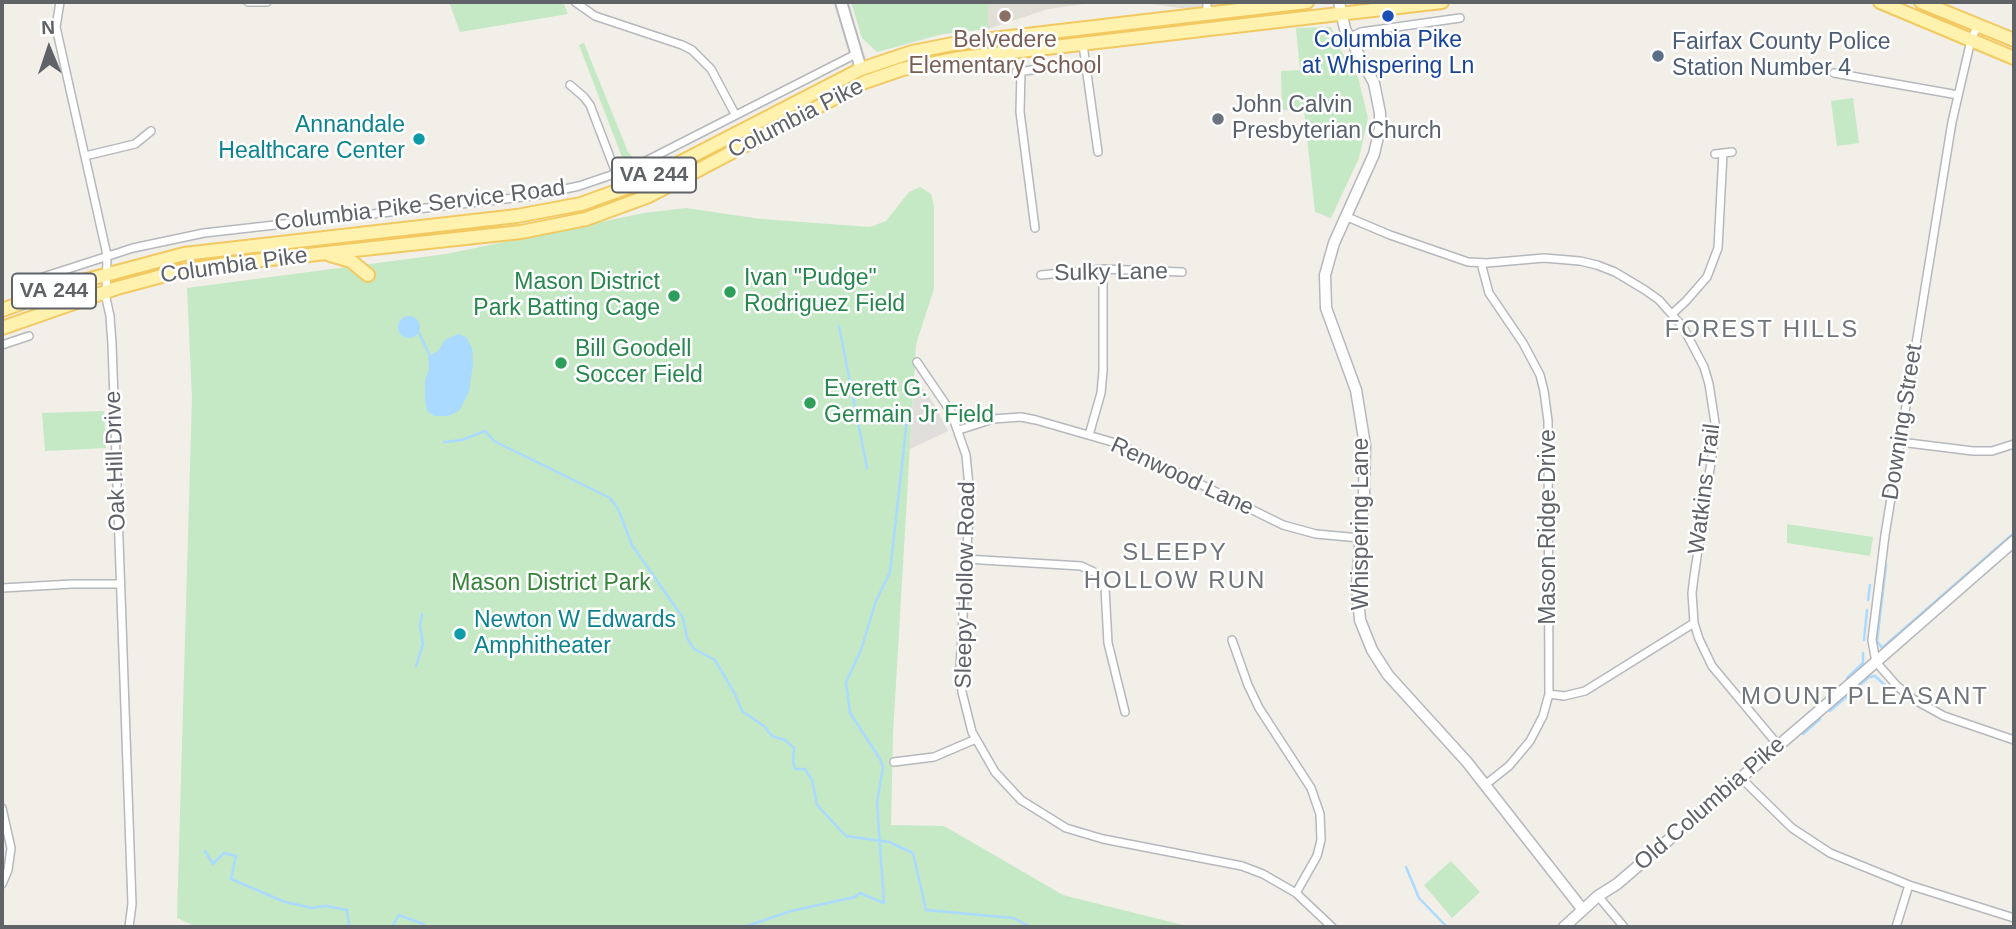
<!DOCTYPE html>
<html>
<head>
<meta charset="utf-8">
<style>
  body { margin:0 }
  #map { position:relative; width:2016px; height:929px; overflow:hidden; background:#f1efe8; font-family:Arial,sans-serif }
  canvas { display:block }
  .frame { position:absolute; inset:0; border:4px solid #5f6368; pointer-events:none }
  .north { position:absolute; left:14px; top:14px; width:70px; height:70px; -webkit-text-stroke:5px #fff; paint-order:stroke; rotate:358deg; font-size:19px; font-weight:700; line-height:28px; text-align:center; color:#5f6368 }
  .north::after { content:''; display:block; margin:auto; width:24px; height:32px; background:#5f6368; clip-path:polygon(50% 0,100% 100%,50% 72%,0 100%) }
</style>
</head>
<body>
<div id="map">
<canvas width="2016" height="929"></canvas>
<div class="frame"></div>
<div class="north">N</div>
</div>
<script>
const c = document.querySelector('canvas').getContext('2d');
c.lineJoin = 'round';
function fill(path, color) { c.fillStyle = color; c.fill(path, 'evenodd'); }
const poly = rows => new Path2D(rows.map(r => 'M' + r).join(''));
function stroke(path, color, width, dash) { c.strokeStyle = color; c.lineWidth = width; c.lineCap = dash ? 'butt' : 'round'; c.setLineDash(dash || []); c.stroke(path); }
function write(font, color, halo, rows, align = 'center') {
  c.font = font + ' Arial,sans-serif'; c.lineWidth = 5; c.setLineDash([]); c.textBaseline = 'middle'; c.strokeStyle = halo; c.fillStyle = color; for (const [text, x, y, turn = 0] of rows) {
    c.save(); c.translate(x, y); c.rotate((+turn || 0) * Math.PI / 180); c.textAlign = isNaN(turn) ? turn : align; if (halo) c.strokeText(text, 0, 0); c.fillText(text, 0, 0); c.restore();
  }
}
fill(poly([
  [914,377,934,404,948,431,910,449]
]), '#e0deda');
fill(poly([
  [988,2,1099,2,1048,9,988,29],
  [1137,2,1254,2,1187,9]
]), '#e1ded6');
fill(poly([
  [449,2,563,2,568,14,460,32],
  [851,2,988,2,988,29,943,34,877,52,862,38],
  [1331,27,1340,49,1358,77,1368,118,1359,158,1331,218,1315,212,1304,110,1282,110,1281,71,1300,70,1296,28],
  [1396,30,1396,42,1384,44,1372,50,1369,40,1374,33],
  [584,43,628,152,634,158,641,159,625,165,579,45],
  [1853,98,1859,143,1837,146,1831,101],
  [920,187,931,194,934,206,934,289,916,344,893,734,891,825,944,826,1063,895,1191,927,197,927,177,918,192,397,187,288,446,254,644,213,686,208,761,219,870,227,886,221,909,192],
  [104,411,106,448,45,451,42,413],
  [1787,524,1873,537,1870,556,1787,543],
  [1451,861,1480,892,1452,918,1424,885]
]), '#c5e8c5');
fill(poly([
  '398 327a11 11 0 1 1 22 0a11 11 0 1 1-22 0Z',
  [458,334,466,337,472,348,473,364,469,392,459,411,448,416,435,416,427,411,425,401,425,380,429,369,428,356,438,351,445,340]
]), '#aadaff');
stroke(poly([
  [839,326,867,468],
  [419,333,429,354],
  [444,442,462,440,485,431,494,441,610,498,618,509,632,545,683,618,687,638,694,649,715,660,735,694,742,711,764,726,772,736,785,740,794,748,793,762,795,769,805,769,812,780,817,805,846,836,889,842,913,853,926,910,1013,918,1031,927],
  [1886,565,1877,641,1882,648,2014,533],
  [1868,600,1870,585],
  [1864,640,1867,610],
  [1863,653,1863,663],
  [416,666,423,644,420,626,422,614],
  [1847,678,1862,664],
  [1830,711,1869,677,1875,676,1889,689],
  [1803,734,1820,719],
  [205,851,213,864,224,853,236,856,231,879,285,902,312,908,326,906,347,910,349,926,352,927],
  [1406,867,1419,898,1447,927],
  [392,927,399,915,423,924,426,927],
  [744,927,791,911,855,897,860,893,884,903,877,803,883,767,880,759,850,713,846,682,861,650,876,601,890,572,908,411]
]), '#aadaff', 2.5);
const minor = poly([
  [60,2,56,27,107,255,106,298,110,316,112,344,132,904,129,927],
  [248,2,267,2],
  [575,2,595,16,682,45,692,50,711,69,735,114],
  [1207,2,1207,13],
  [1978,25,1971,40,1952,122,1885,535,1872,640,1876,662,1897,686,1913,699,1944,716,2014,740],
  [1349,38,1361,32,1460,18],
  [1083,45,1098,152],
  [1021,71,1020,112,1035,228],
  [1016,72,1087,63],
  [1834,73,1958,95],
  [570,85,584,97,590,105,616,173],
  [1715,154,1732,152],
  [85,156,135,144,151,131],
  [1345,216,1390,235,1468,262,1487,263,1544,258,1580,261,1597,265,1615,272,1645,290,1659,300,1683,327,1704,367,1709,384,1715,423,1714,442,1694,577,1692,593,1694,623,1699,639,1712,666,1778,745],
  [1481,263,1489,293,1523,343,1540,375,1544,391,1548,421,1549,694,1543,716,1530,741,1509,766,1485,785],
  [1041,275,1103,269,1182,272],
  [43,277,133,248,204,233,532,196,579,186,632,168,856,54],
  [1672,314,1686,301,1707,277,1718,248,1723,153],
  [2,345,29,336],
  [917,362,951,412,966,455,970,497,960,667,962,692,972,732,995,772,1021,800,1066,828,1103,839,1242,866,1263,874,1296,893,1332,927],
  [959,430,993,419,1021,417,1036,420,1119,444,1283,525,1316,534,1360,538],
  [1089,435,1101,393,1103,371,1103,269],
  [1900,442,1973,451,1992,451,2014,444],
  [966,559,1081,566,1096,573,1105,588,1108,643,1125,712],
  [2,588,72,584,120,584],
  [1232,640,1248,685,1259,708,1311,788,1320,814,1321,840,1317,856,1296,893],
  [1549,694,1564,696,1585,691,1694,623],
  [894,762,934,757,976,739],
  [1740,777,1792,828,1830,853,1909,885,2014,918],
  [2,808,11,848,8,870,2,884],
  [1598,896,1624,927],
  [1896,927,1909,885]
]);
const tertiary = poly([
  [1339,2,1345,29,1374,83,1380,113,1380,128,1374,154,1334,243,1325,275,1326,308,1356,390,1365,445,1364,494,1357,584,1360,620,1372,650,1388,675,1467,762,1583,910],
  [1564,927,1598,896,1617,884,1862,674,2014,541]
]);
const secondary = poly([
  [841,2,861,69]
]);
const primary = poly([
  [1880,2,2014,58],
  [1921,2,2014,40],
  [330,255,351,261,368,275],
  [2,310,79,282,184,254,517,216,581,204,642,182,861,69,912,52,958,43,1307,2],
  [2,328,117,288,177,272,225,264,521,232,586,219,649,196,865,82,903,69,960,58,1442,2]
]);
stroke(minor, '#b5b8bc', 10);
stroke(tertiary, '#b5b8bc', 13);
stroke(secondary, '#b6babf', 14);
stroke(primary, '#f2c960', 16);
stroke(minor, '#fff', 7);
stroke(tertiary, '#fff', 10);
stroke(secondary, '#fff', 10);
stroke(primary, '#fff2af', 12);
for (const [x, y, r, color] of [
  [1005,16,7,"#8d6e63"],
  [1388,16,7,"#1a4fb4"],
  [1658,56,7,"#5c6f8a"],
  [1218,119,7,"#6b7280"],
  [419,139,7,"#0f9aa8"],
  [730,292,7,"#2e9e5b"],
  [674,296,7,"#2e9e5b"],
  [561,363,7,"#2e9e5b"],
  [810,403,7,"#2e9e5b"],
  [460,634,7,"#0f9aa8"]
]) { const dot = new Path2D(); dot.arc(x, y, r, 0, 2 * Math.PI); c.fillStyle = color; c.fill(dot); stroke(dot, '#fff', 2.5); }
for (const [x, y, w] of [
  [654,175,84],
  [54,291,84]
]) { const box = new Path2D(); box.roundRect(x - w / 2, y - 17.5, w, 35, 5); c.fillStyle = '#fff'; c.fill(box); stroke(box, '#5f6368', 2); }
write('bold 21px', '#5f6368', null, [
  ["VA 244",654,175],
  ["VA 244",54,291]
]);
write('23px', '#785e54', '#fff', [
  ["Belvedere",1005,41],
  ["Elementary School",1005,67]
]);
write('23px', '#164399', '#fff', [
  ["Columbia Pike",1388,41],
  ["at Whispering Ln",1388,67]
]);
write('23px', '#4e5e75', '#fff', [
  ["Fairfax County Police",1672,43],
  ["Station Number 4",1672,69]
], 'left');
write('23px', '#5b616d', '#fff', [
  ["John Calvin",1232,106],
  ["Presbyterian Church",1232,132]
], 'left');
write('23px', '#5f6368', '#fff', [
  ["Columbia Pike",796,119,-27],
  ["Columbia Pike Service Road",420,206,-7],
  ["Columbia Pike",234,266,-8],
  ["Sulky Lane",1111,273,-1],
  ["Downing Street",1903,422,-81],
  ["Oak Hill Drive",116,461,-92],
  ["Renwood Lane",1182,477,25],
  ["Watkins Trail",1705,489,-83],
  ["Whispering Lane",1362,524,-90],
  ["Mason Ridge Drive",1549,527,-90],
  ["Sleepy Hollow Road",966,585,-89],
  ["Old Columbia Pike",1710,804,-41]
]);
write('23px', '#0d838f', '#fff', [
  ["Annandale",405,126],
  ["Healthcare Center",405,152],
  ["Newton W Edwards",474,621,"left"],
  ["Amphitheater",474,647,"left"]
], 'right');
write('23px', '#27864d', '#fff', [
  ["Ivan \"Pudge\"",744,279],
  ["Rodriguez Field",744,305],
  ["Mason District",660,283,"right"],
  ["Park Batting Cage",660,309,"right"],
  ["Bill Goodell",575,350],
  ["Soccer Field",575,376],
  ["Everett G.",824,390],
  ["Germain Jr Field",824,416]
], 'left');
write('23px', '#348238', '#fff', [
  ["Mason District Park",551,584]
]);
c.letterSpacing = '2px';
write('24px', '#70757a', '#fff', [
  ["FOREST HILLS",1762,330],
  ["SLEEPY",1175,553],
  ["HOLLOW RUN",1175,581],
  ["MOUNT PLEASANT",1865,697]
]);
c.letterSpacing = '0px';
</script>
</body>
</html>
